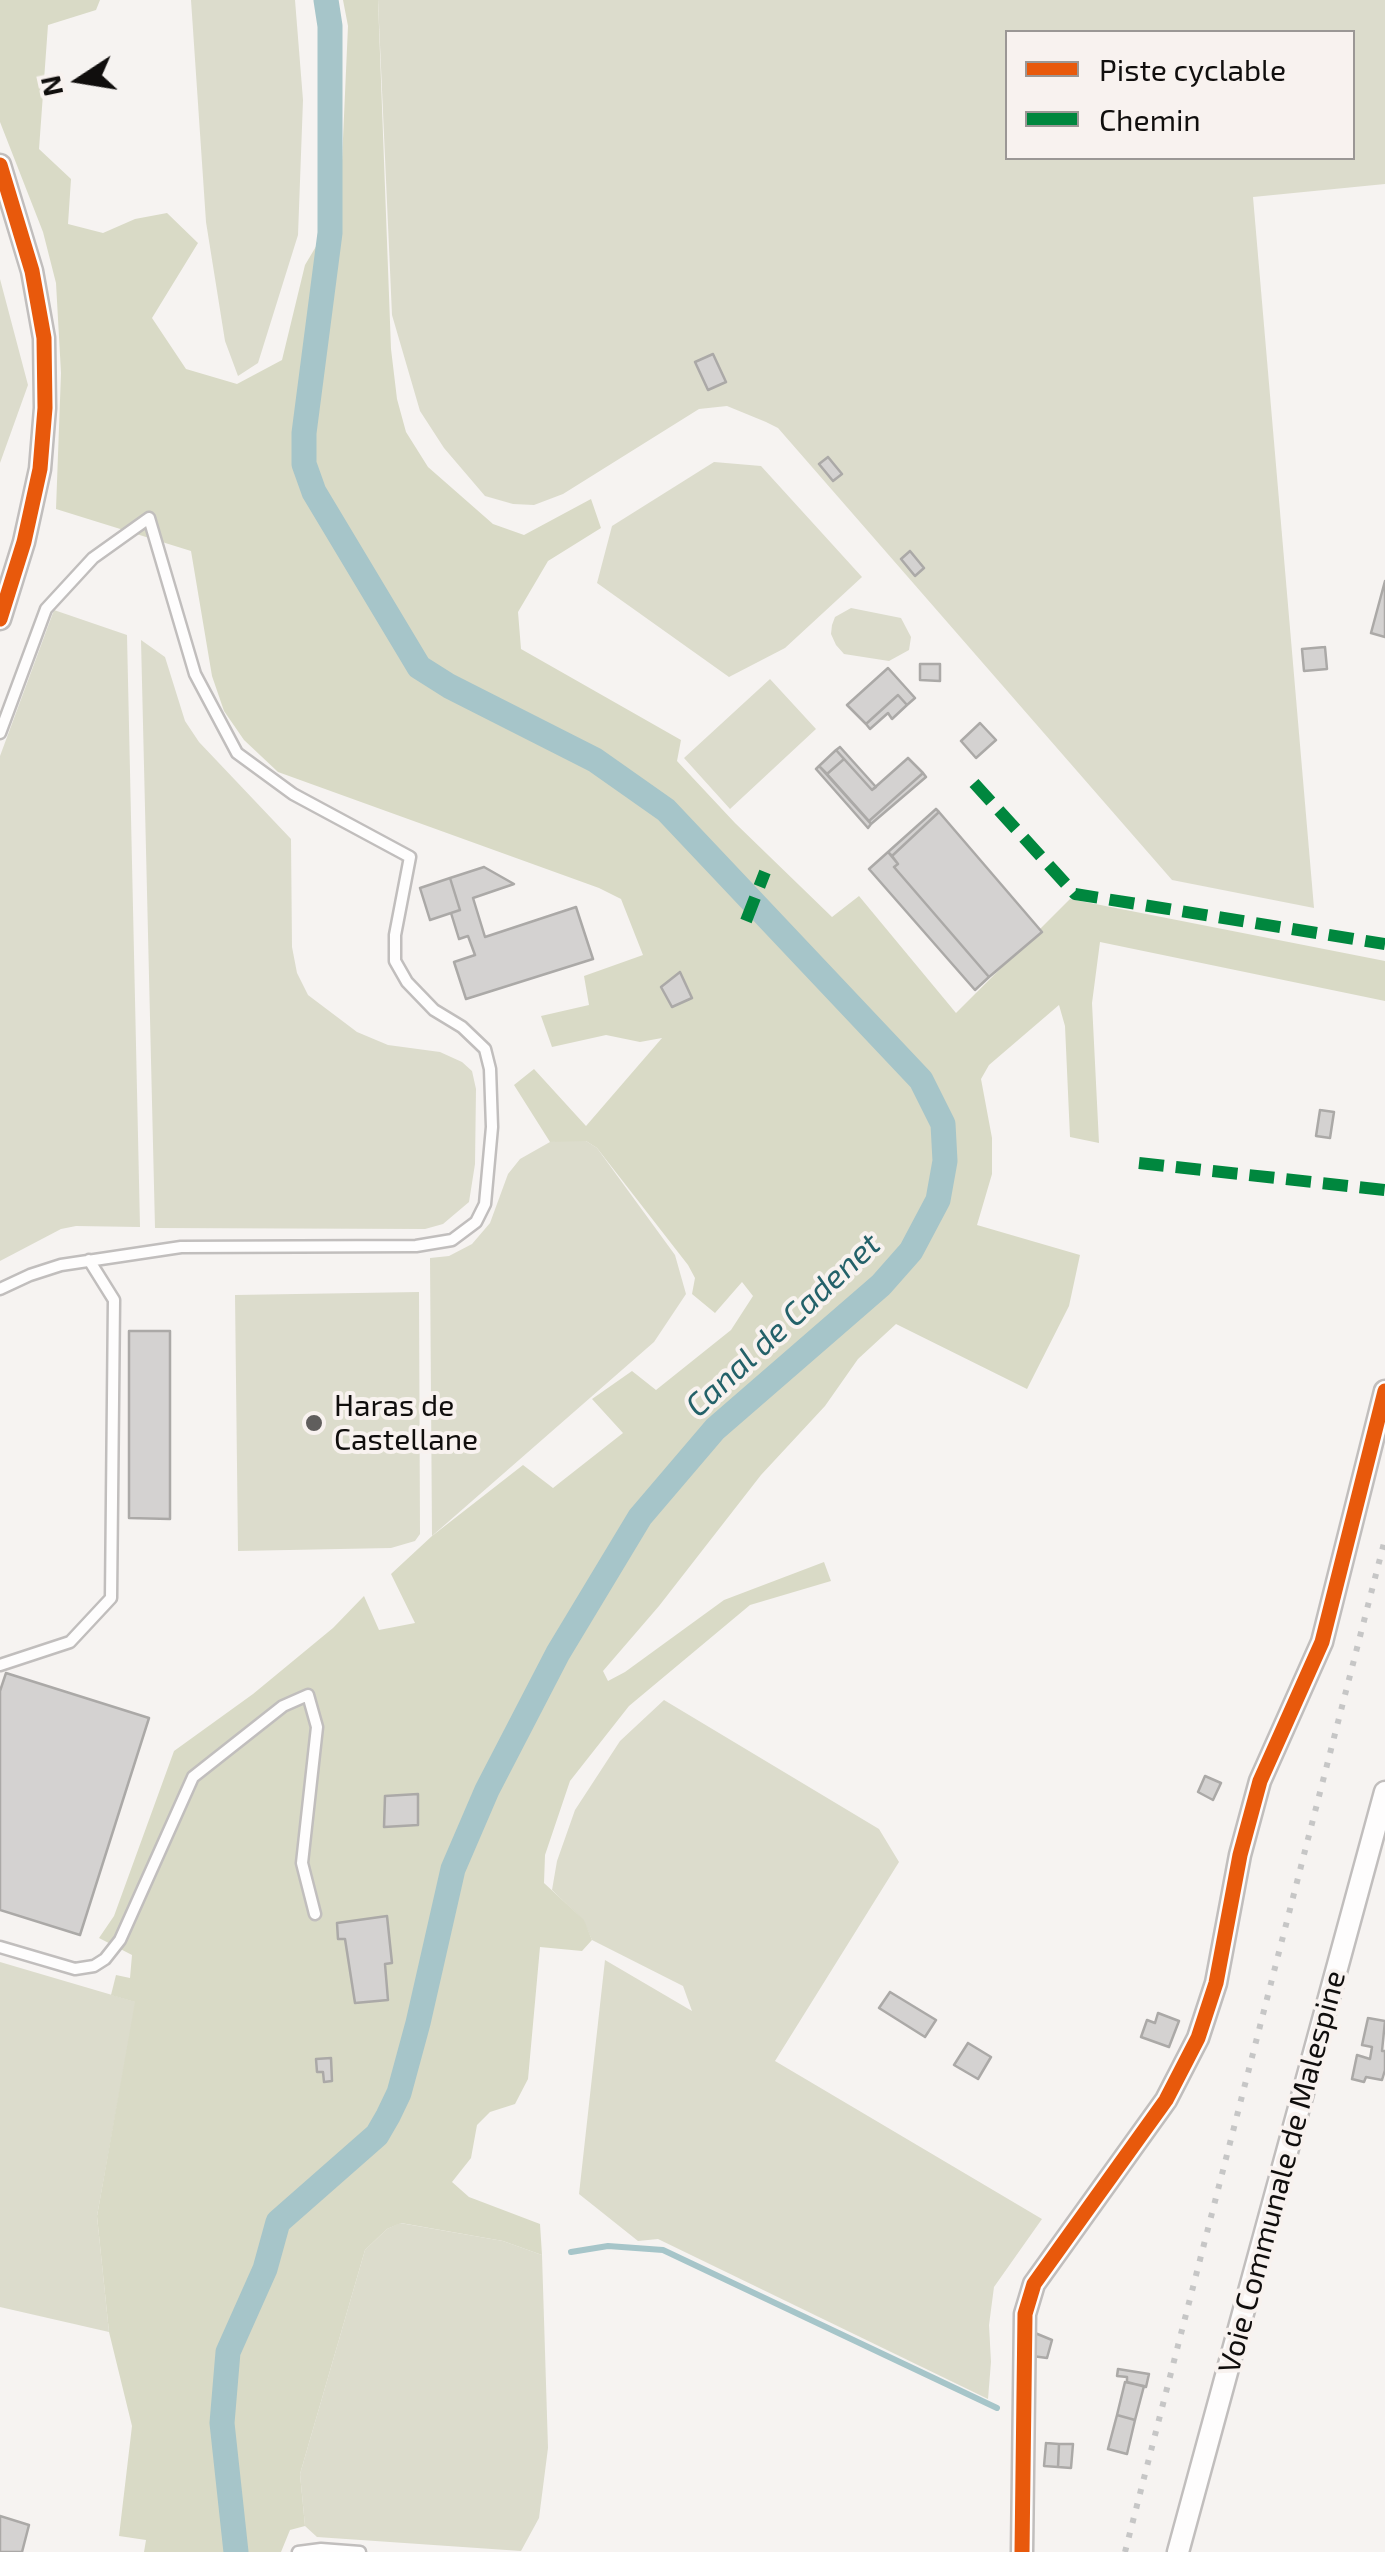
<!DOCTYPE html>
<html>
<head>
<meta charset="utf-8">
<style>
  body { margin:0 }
  #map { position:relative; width:1385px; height:2552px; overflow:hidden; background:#f6f3f1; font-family:"Exo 2",sans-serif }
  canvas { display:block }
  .legend { position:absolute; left:1005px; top:30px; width:350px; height:130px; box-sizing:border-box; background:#f8f2ef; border:2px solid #9b9795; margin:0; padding:12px 18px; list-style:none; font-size:30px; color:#100e0d }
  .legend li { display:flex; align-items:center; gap:20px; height:50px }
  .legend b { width:50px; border:2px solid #9b9795 }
  .north { position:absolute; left:30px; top:30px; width:100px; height:100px; -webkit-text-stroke:8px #f8f2ef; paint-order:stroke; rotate:258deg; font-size:28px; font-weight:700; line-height:40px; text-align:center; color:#100e0d }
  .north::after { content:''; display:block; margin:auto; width:35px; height:45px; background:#100e0d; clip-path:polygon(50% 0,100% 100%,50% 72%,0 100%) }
</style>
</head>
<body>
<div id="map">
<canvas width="1385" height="2552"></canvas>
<ul class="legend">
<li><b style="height:12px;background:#e8590c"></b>Piste cyclable</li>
<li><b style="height:12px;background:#00873e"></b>Chemin</li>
</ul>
<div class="north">N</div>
</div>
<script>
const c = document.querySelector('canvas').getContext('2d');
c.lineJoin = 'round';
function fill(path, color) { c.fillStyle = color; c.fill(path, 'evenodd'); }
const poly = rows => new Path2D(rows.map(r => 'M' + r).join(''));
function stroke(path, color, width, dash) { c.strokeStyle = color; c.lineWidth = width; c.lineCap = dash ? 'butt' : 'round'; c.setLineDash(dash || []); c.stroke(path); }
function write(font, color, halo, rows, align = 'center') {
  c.font = font + ' "Exo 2",sans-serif'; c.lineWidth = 8; c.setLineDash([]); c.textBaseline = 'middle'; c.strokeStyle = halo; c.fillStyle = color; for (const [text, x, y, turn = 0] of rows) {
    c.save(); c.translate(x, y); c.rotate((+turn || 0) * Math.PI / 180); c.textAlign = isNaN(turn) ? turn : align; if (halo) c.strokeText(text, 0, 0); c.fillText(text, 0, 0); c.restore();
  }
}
fill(poly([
  [191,0,295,0,303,100,298,235,258,363,238,376,225,341,206,222],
  [378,0,1385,0,1385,184,1253,197,1314,908,1172,880,778,428,766,422,727,406,699,409,563,494,534,505,513,504,485,496,444,448,420,411,392,315],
  [1008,32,1352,32,1352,158,1008,158],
  [0,279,28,385,0,463],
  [714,462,761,466,862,577,785,648,729,677,597,583,612,526],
  [851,608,901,618,911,637,909,650,889,661,844,654,836,645,831,634,832,625,835,617],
  [54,610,127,635,140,1227,76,1226,61,1229,0,1261,0,756],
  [141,640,165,657,185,721,199,742,291,839,292,947,297,973,308,995,357,1032,388,1045,440,1052,462,1062,472,1071,476,1089,475,1164,469,1202,443,1224,425,1229,155,1228],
  [770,679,816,729,730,809,684,758],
  [569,1139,586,1141,597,1148,675,1255,686,1294,654,1342,432,1536,430,1258,449,1256,472,1244,490,1223,508,1174,520,1159,550,1142],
  [419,1292,420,1534,415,1541,391,1548,238,1551,235,1295],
  [664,1700,879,1829,899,1862,775,2061,1042,2219,994,2287,989,2325,991,2362,988,2399,658,2239,638,2241,579,2194,605,1960,692,2011,683,1986,592,1940,583,1920,552,1890,557,1861,575,1810,620,1741],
  [0,1962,136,2002,97,2216,109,2332,0,2307],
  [400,2223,503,2241,542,2255,548,2448,539,2518,521,2551,317,2537,305,2526,300,2474,365,2250,387,2229]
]), '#dcdccc');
fill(poly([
  [0,0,100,0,96,10,48,25,39,149,71,179,68,224,103,233,135,219,167,213,198,243,152,318,186,369,237,384,282,360,305,265,340,206,348,26,343,0,378,0,391,349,397,399,406,432,428,467,493,524,524,535,591,499,601,528,548,561,518,612,521,649,681,740,677,761,735,823,832,917,859,896,956,1013,1070,899,1385,961,1385,1001,1100,942,1092,1003,1099,1143,1070,1137,1065,1026,1059,1005,989,1065,981,1079,992,1138,992,1174,977,1225,1080,1255,1069,1306,1027,1389,896,1324,858,1359,825,1406,761,1475,659,1606,603,1671,608,1681,625,1672,724,1600,824,1562,831,1581,750,1605,629,1706,570,1781,545,1855,544,1883,584,1920,592,1940,582,1951,540,1947,528,2079,515,2104,490,2112,477,2125,471,2158,452,2182,469,2197,540,2224,542,2255,503,2241,401,2223,387,2229,365,2250,300,2474,305,2526,290,2530,281,2552,144,2552,146,2540,119,2536,132,2426,109,2332,97,2216,135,2002,111,1995,116,1975,130,1978,132,1955,99,1938,114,1916,174,1751,253,1694,333,1628,364,1596,379,1630,415,1623,391,1574,432,1536,523,1465,553,1488,623,1433,592,1399,632,1371,656,1390,731,1330,753,1296,742,1282,715,1313,692,1294,695,1278,688,1265,597,1148,586,1141,550,1142,514,1085,534,1069,586,1126,662,1038,640,1042,606,1035,552,1047,541,1016,589,1005,584,976,643,955,621,899,599,888,278,772,244,740,224,711,212,676,191,551,56,509,61,373,56,283,43,232,0,122]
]), '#d9dac6');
stroke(poly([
  [571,2252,608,2246,663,2250,997,2408]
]), '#a6c5c9', 6);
stroke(poly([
  [236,2552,222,2423,228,2352,265,2269,278,2222,377,2135,388,2116,399,2093,418,2023,453,1869,487,1790,558,1653,640,1517,715,1429,881,1285,911,1251,938,1200,945,1161,943,1124,921,1080,666,810,595,760,449,686,419,667,314,492,304,464,304,433,330,233,330,26,326,0]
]), '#a6c5c9', 25);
const building = poly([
  [713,354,726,382,708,390,695,362,713,354],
  [828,457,842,474,833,481,819,464,828,457],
  [910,551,924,568,915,576,901,559,910,551],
  [1385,581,1385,637,1371,633,1385,581],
  [1325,647,1327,669,1304,671,1302,649,1325,647],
  [920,664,940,664,940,681,920,680,920,664],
  [888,668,915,698,907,705,898,695,866,724,847,705,888,668],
  [898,695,907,705,892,719,888,713,870,729,866,724,898,695],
  [980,723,996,740,976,758,961,741,980,723],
  [840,747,876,787,872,790,836,750,840,747],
  [836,750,844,759,827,774,819,766,836,750],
  [908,758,923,773,869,821,827,774,844,759,872,790,908,758],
  [819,766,871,824,868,828,816,769,819,766],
  [923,773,926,777,871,824,869,821,923,773],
  [936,809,939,812,892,856,888,852,936,809],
  [939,812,1042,932,989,977,894,867,898,864,892,856,939,812],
  [888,852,898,864,894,867,989,977,975,990,869,869,888,852],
  [484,867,514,884,473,898,485,937,576,907,593,959,466,999,454,962,475,955,468,936,459,939,451,913,460,910,450,878,484,867],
  [450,878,460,910,430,920,420,888,450,878],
  [680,972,692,998,672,1007,661,987,680,972],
  [1320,1110,1334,1112,1330,1138,1316,1136,1320,1110],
  [129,1331,170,1331,170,1519,129,1518,129,1331],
  [6,1673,149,1718,80,1935,0,1910,0,1691,6,1673],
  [1205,1776,1221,1783,1213,1800,1198,1792,1205,1776],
  [418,1794,418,1825,384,1827,385,1796,418,1794],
  [387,1916,392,1963,385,1964,388,2000,355,2003,345,1939,338,1939,337,1923,387,1916],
  [890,1992,936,2020,925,2037,879,2008,890,1992],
  [1158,2013,1179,2021,1169,2047,1141,2037,1147,2020,1155,2023,1158,2013],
  [1368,2018,1385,2021,1382,2051,1385,2051,1385,2070,1382,2080,1366,2077,1364,2082,1352,2079,1357,2055,1370,2059,1372,2047,1362,2045,1368,2018],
  [968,2043,991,2057,978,2079,954,2065,968,2043],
  [331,2058,332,2081,324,2082,323,2072,317,2072,316,2059,331,2058],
  [1035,2333,1052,2340,1047,2358,1032,2356,1035,2333],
  [1118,2369,1149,2374,1146,2387,1127,2382,1127,2377,1117,2376,1118,2369],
  [1125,2382,1144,2386,1135,2420,1117,2415,1125,2382],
  [1117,2415,1135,2420,1127,2454,1108,2449,1117,2415],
  [1046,2443,1059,2444,1058,2467,1044,2466,1046,2443],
  [1059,2444,1073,2444,1071,2468,1058,2467,1059,2444],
  [0,2516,29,2525,22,2552,0,2552,0,2516]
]);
fill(building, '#d4d2d1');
stroke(building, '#aba9a7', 2.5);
const service = poly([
  [0,733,46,609,93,558,149,518,195,674,237,753,293,794,410,857,395,935,395,961,407,982,434,1010,462,1027,485,1049,490,1069,492,1127,485,1204,476,1222,452,1240,416,1246,181,1247,61,1265,30,1275,0,1289],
  [0,1665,70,1642,111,1598,114,1300,89,1260],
  [0,1947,75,1969,94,1966,105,1959,120,1940,193,1777,283,1706,308,1695,317,1727,302,1863,315,1914],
  [298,2552,321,2549,360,2552]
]);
const minor = poly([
  [0,165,32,271,44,338,45,408,40,469,24,542,0,619],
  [1022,2552,1025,2314,1034,2284,1166,2100,1198,2038,1216,1983,1240,1855,1260,1781,1322,1642,1385,1391],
  [1178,2552,1385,1792]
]);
stroke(service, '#c1bebd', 15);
stroke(minor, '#c1bebd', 25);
stroke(service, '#fefdfd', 10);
stroke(minor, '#fefdfd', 20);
stroke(poly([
  [1125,2552,1385,1539]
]), '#c6c6c6', 6, [5, 10]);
stroke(poly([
  [974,783,1075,894,1385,944],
  [746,921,765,872],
  [1139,1163,1385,1190]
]), '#00873e', 12, [25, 12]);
stroke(poly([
  [0,165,32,271,44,338,45,408,40,469,24,542,0,619],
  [1022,2552,1025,2314,1034,2284,1166,2100,1198,2038,1216,1983,1240,1855,1260,1781,1322,1642,1385,1391]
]), '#e8590c', 15);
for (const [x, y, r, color] of [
  [314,1423,10,"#605e5d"]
]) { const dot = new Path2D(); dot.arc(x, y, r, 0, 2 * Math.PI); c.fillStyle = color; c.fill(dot); stroke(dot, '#f8f2ef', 4); }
write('30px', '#100e0d', '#f8f2ef', [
  ["Haras de",334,1406],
  ["Castellane",334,1440]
], 'left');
write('30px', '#100e0d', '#f8f2ef', [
  ["Voie Communale de Malespine",1282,2172,-75]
]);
write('italic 32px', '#236169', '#f8f2ef', [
  ["Canal de Cadenet",783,1325,-43]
]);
</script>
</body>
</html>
